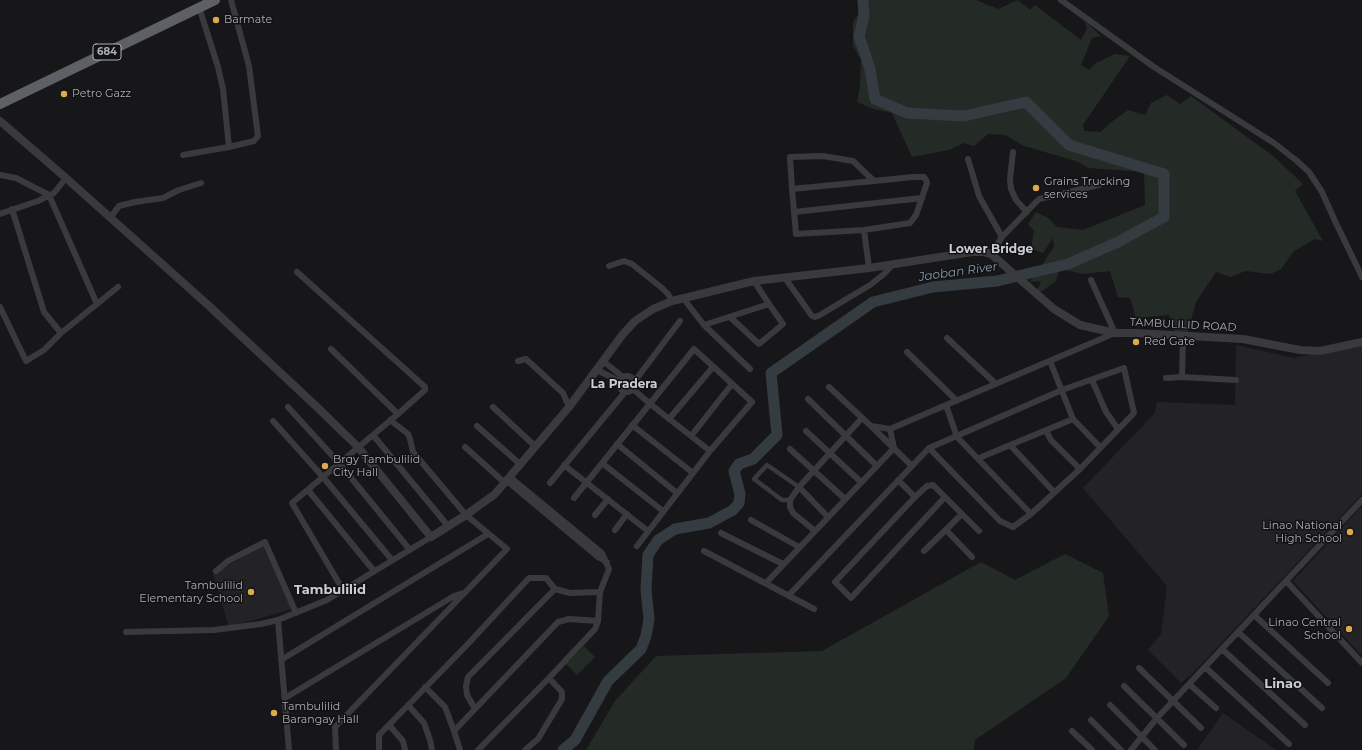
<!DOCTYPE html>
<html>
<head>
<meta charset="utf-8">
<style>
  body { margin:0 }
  canvas { display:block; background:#171719 }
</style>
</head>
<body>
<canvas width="1362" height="750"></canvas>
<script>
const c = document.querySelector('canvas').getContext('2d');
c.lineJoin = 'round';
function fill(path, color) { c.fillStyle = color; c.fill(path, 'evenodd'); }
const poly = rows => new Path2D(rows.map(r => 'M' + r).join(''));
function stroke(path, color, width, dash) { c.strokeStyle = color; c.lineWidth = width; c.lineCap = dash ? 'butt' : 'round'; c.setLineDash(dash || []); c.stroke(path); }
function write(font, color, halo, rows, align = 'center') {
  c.font = font + ' Montserrat,sans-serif'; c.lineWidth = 3; c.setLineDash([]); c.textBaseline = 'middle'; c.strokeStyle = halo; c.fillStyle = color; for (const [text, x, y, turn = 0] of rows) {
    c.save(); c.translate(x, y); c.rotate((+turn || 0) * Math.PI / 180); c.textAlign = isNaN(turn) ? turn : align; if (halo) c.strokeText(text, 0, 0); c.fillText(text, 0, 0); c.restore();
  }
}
fill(poly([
  [1362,344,1362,494,1193,673,1181,683,1148,650,1161,634,1167,586,1083,488,1155,413,1157,402,1235,405,1236,345,1294,358],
  [1362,506,1362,656,1293,581],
  [263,546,292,609,229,627,213,574],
  [1223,713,1276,750,1197,750]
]), '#232326');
fill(poly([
  [860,0,976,0,998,9,1018,0,1030,10,1035,5,1081,40,1087,29,1085,21,1101,36,1092,38,1081,65,1089,70,1096,63,1115,54,1130,56,1083,125,1084,131,1101,132,1110,123,1128,110,1145,115,1151,103,1167,95,1180,104,1191,96,1273,156,1303,184,1295,191,1323,241,1315,239,1294,251,1281,269,1271,274,1245,271,1231,277,1216,272,1196,302,1187,334,1175,333,1169,315,1136,318,1130,298,1118,297,1110,271,1083,274,1066,270,1059,271,1056,281,1035,296,1041,281,1030,282,1054,247,1053,238,1043,253,1031,249,1034,231,1028,224,1036,212,1048,218,1057,227,1083,230,1145,205,1144,172,1089,168,1076,161,1024,146,1005,135,988,134,974,146,964,143,949,150,912,157,892,113,874,109,857,102,860,85,861,59,853,46,853,22,859,13],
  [1065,554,1103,573,1109,616,1066,678,975,740,974,750,586,750,615,701,656,656,822,651,981,562,1015,580],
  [584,646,595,657,577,675,566,664]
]), '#242a25');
stroke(poly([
  [563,750,575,740,608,681,641,649,646,636,649,619,646,590,648,555,658,540,675,529,709,523,733,510,739,503,740,494,734,471,739,464,753,459,777,435,771,373,873,302,933,287,997,281,1068,264,1118,242,1164,217,1164,174,1069,145,1026,102,964,116,907,113,875,99,870,69,859,36,864,16,863,0]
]), '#343c42', 11);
stroke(poly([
  [790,500,782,500,754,479,767,465,799,487]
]), '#393a3d', 4.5);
stroke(poly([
  [1061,0,1154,67,1274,143,1297,161,1309,172,1322,192,1335,221,1362,277],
  [229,147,254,141,258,136,249,66,231,0],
  [1013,152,1010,179,1011,189,1016,200,1027,212],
  [183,155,229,147,223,89,218,67,199,7],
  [968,159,979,196,1002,237,991,254],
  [0,175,16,178,49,195,97,304],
  [792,189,874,181,913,177,924,177,926,180,927,183,916,215,910,223,864,230,796,234,792,189,790,157,823,156,853,161,874,181],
  [12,209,44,312,61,333],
  [794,212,922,198],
  [0,214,38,201,54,193,66,178],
  [110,218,119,206,135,202,163,198,179,190,201,183],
  [864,230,869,268],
  [1002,237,1039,199,1099,185],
  [609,266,624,261,632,264,662,288,668,294,672,301],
  [297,272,425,387,425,390,398,414],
  [785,278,812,316,815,317,820,315,870,285,884,274,893,264],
  [683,298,704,325,750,369],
  [0,307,26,361,44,350,61,333,118,287],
  [730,317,759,344,783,324,769,304],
  [704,325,769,304,754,281],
  [947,338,996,384],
  [331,349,398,414,292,503,343,590],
  [907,352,957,401],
  [518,361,526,359,563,393,569,407],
  [603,361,623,377],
  [1050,361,1073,419,1100,447],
  [597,370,619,381],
  '619 384a8 8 0 1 1 16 0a8 8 0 1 1-16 0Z',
  [1182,377,1183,335],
  [1166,378,1182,377,1236,380],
  [1092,380,1106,412,1118,429],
  [634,382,680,321],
  [829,387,871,426,890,429,1115,333,1091,280],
  [633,389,649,403,710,451],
  [808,399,877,466],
  [946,405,957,437,1031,514],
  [288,407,339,463,410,550],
  [493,407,536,447],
  [669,419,713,367],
  [273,421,323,477,392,560],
  [632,425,693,473],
  [477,426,521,465],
  [806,431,861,482],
  [1046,431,1051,440,1080,469],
  [373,435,448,526],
  [691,436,732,384],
  [617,444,677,493],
  [1011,446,1054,492],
  [465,447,505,483],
  [790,449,845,499],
  [979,458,1073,419],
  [602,463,663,511],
  [564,465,648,531],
  [912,466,929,448,1062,390,1124,368,1134,413,1080,469,1031,514,1013,527,1000,521,929,448],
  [898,480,915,497,927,486,933,485,979,531],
  [507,481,598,557,607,562],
  [550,483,625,392],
  [799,487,828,517],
  [308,490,374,571],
  [915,497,835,582,851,598,945,497],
  [574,498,694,349,752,402,710,451,637,546],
  [595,515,608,499],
  [751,520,799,547],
  [615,530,627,514],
  [946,530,972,557],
  [815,531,793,513,790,507,790,500,799,487,862,418],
  [721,533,783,564],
  [704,551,814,609],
  [924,551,962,514],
  [216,571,228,561,265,542,296,613],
  [1286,581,1362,663],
  [766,583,894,448,890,429],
  [789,595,912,466,871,426],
  [1254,615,1328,683],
  [278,620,289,750],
  [126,632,214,630,261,624,278,620,327,600,431,537],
  [1238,632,1322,708],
  [1222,649,1305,725],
  [281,660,488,534],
  [1205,667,1289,744],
  [1139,668,1201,728],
  [1189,684,1216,708],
  [1124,686,1184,745],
  [425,687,445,707,454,731,460,750],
  [285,698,454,596,463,593],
  [408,705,424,723,430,740,432,750],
  [1110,705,1155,750],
  [475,709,467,695,466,686,468,677,555,589],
  [1091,720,1121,750],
  [389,725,403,741,405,750],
  [454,731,558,622,569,619,598,621],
  [1072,731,1092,750],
  [336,750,335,727,507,549,466,515,413,452,410,439,408,434,390,420],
  [379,750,379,735,466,646,529,578,546,578,555,589,570,593,600,592],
  [478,750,549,678,595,629,598,621,600,592,609,569,602,553,510,477],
  [525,750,538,739,562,699,562,692,549,678],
  [1131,750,1157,718,1362,500]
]), '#393a3d', 6);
stroke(poly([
  [0,121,66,178,208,305,318,408,358,447,431,537,466,515,495,494,569,407,623,334,635,321,653,309,672,301,754,281,869,268,972,252,983,252,991,254,1054,309,1080,325,1115,333,1135,333,1243,339,1300,350,1320,351,1362,342]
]), '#393a3d', 8);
stroke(poly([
  [0,104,215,0]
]), '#5d6065', 10);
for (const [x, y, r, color] of [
  [216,20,4,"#dcaa4c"],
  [64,94,4,"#dcaa4c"],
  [1036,188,4,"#dcaa4c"],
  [1136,342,4,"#dcaa4c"],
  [325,466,4,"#dcaa4c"],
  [1350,532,4,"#dcaa4c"],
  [251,592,4,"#dcaa4c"],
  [1349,629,4,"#dcaa4c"],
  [274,713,4,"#dcaa4c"]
]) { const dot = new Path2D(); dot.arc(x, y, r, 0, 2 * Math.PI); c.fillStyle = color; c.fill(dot); stroke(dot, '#121214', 1.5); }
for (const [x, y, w] of [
  [107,52,28]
]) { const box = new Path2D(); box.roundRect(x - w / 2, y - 8, w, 16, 3); c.fillStyle = '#121214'; c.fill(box); stroke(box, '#abafb7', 1); }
write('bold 10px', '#abafb7', null, [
  ["684",107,52]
]);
write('11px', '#abafb7', '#121214', [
  ["Barmate",224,20],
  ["Petro Gazz",72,94],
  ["Grains Trucking",1044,182],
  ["services",1044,195],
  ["Red Gate",1144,342],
  ["Brgy Tambulilid",333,460],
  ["City Hall",333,473],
  ["Linao National",1342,526,"right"],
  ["High School",1342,539,"right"],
  ["Tambulilid",243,586,"right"],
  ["Elementary School",243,599,"right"],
  ["Linao Central",1341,623,"right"],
  ["School",1341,636,"right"],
  ["Tambulilid",282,707],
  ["Barangay Hall",282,720]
], 'left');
write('11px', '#abafb7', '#121214', [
  ["TAMBULILID ROAD",1183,325,3]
]);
write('bold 12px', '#cbced4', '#121214', [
  ["Lower Bridge",991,249],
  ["La Pradera",624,384]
]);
write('italic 12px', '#869cae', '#121214', [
  ["Jaoban River",958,272,-8]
]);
write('bold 13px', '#cbced4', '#121214', [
  ["Tambulilid",330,590],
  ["Linao",1283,684]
]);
</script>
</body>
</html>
